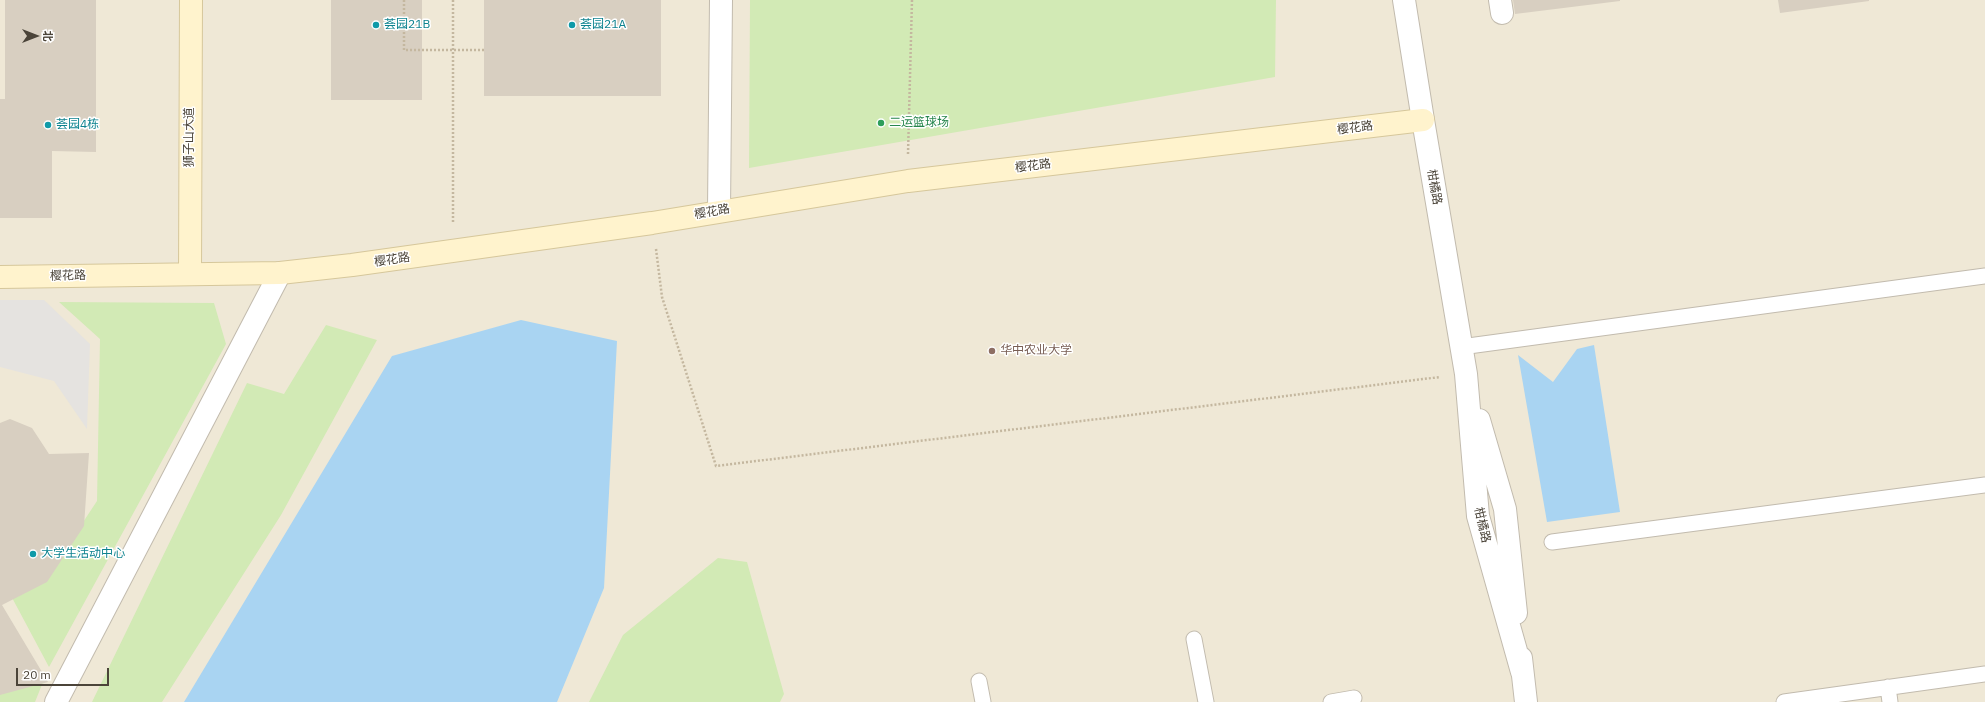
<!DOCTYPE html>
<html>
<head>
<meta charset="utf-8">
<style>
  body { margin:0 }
  #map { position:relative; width:1985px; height:702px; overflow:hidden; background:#f6f3ec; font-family:"IBM Plex Sans","Noto Sans SC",sans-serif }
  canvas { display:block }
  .north { position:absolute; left:16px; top:16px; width:40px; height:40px; -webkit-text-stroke:3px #fff; paint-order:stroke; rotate:90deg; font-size:11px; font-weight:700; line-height:16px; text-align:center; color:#4b4439 }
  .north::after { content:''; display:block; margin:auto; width:14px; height:18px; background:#4b4439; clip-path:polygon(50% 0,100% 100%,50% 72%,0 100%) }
  .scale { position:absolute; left:16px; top:668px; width:93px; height:18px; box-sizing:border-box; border:2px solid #4b4439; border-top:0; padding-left:5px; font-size:12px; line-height:14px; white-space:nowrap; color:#4b4439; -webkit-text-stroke:3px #fff; paint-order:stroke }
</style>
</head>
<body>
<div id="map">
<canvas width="1985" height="702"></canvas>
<div class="north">北</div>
<div class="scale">20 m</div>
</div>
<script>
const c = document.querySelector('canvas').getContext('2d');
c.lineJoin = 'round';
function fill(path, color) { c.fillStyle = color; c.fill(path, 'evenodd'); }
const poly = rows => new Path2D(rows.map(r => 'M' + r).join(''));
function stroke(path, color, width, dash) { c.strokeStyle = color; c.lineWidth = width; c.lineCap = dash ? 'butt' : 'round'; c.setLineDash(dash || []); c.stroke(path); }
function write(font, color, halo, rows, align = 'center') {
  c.font = font + ' "IBM Plex Sans","Noto Sans SC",sans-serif'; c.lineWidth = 3; c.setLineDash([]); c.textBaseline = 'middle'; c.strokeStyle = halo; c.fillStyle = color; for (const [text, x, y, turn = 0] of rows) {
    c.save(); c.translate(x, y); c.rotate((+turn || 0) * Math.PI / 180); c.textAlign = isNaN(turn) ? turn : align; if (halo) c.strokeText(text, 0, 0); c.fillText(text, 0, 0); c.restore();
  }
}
fill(poly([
  [0,0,1985,0,1985,702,0,702]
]), '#efe8d6');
fill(poly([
  [750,0,1276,0,1275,77,749,168],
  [59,302,214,303,226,344,49,667,9,592,52,569,97,501,100,339],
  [326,325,377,340,281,515,162,702,92,702,247,383,284,394],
  [718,558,747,562,784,694,780,702,589,702,623,635],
  [43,682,35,702,0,702,0,694]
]), '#d2eab5');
fill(poly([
  [0,300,44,300,90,344,87,429,54,381,0,367]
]), '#e5e3e0');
fill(poly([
  [521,320,617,341,604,588,557,702,184,702,392,356],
  [1594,345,1620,512,1547,522,1518,355,1553,382,1577,349]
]), '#a9d4f2');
fill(poly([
  [5,0,96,0,96,152,52,151,52,218,0,218,0,99,5,99],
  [331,0,422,0,422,100,331,100],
  [484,0,661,0,661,96,484,96],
  [1513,0,1620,0,1620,1,1515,14],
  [1778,0,1869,0,1869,1,1780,13],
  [10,419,32,428,49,454,89,453,84,526,47,582,2,605,48,682,0,695,0,423]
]), '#d8cfc1');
const lane = poly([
  [1461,347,1985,276],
  [1552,542,1985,485],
  [1194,639,1206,702],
  [979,681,983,702],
  [1888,687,1890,702],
  [1331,702,1354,698],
  [1784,702,1985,674]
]);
const street = poly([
  [1404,0,1423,120,1466,374,1478,516,1522,672],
  [1500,0,1502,13],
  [719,211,721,0],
  [1479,420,1505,509,1516,613],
  [1521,658,1526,702],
  [56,702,280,273]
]);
const secondary = poly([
  [190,274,191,0],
  [0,277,280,273,352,265,652,223,908,181,1423,120]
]);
stroke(lane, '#c2bbae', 17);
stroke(street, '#c2bbae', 24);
stroke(secondary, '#d6c79b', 24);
stroke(poly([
  [404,0,404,50,422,50],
  [453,0,453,222],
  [908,154,912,0],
  [656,249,662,297,716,466,1440,377]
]), '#c4b79f', 2.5, [2, 2]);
stroke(lane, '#fff', 15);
stroke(street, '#fff', 22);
stroke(secondary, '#fff3cd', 22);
stroke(poly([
  [422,50,484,50]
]), '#c4b79f', 2.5, [2, 2]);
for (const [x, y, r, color] of [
  [376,25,4,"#0f9aa8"],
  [572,25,4,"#0f9aa8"],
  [881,123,4,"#2e9e5b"],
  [48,125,4,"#0f9aa8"],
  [992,351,4,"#8d6e63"],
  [33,554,4,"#0f9aa8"]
]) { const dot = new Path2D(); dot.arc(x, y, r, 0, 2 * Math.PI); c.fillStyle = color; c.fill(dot); stroke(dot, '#fff', 1.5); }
write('12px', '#0d838f', '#fff', [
  ["荟园21B",384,25],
  ["荟园21A",580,25],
  ["荟园4栋",56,125],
  ["大学生活动中心",41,554]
], 'left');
write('12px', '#27864d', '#fff', [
  ["二运篮球场",889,123]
], 'left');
write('12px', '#4b4439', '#fff', [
  ["樱花路",1355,128,-7],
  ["狮子山大道",190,137,-90],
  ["樱花路",1033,166,-7],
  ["柑橘路",1434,187,80],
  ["樱花路",712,212,-10],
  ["樱花路",392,260,-8],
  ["樱花路",68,276,-1],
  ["柑橘路",1482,525,77]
]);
write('12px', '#785e54', '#fff', [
  ["华中农业大学",1000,351]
], 'left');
</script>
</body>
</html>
